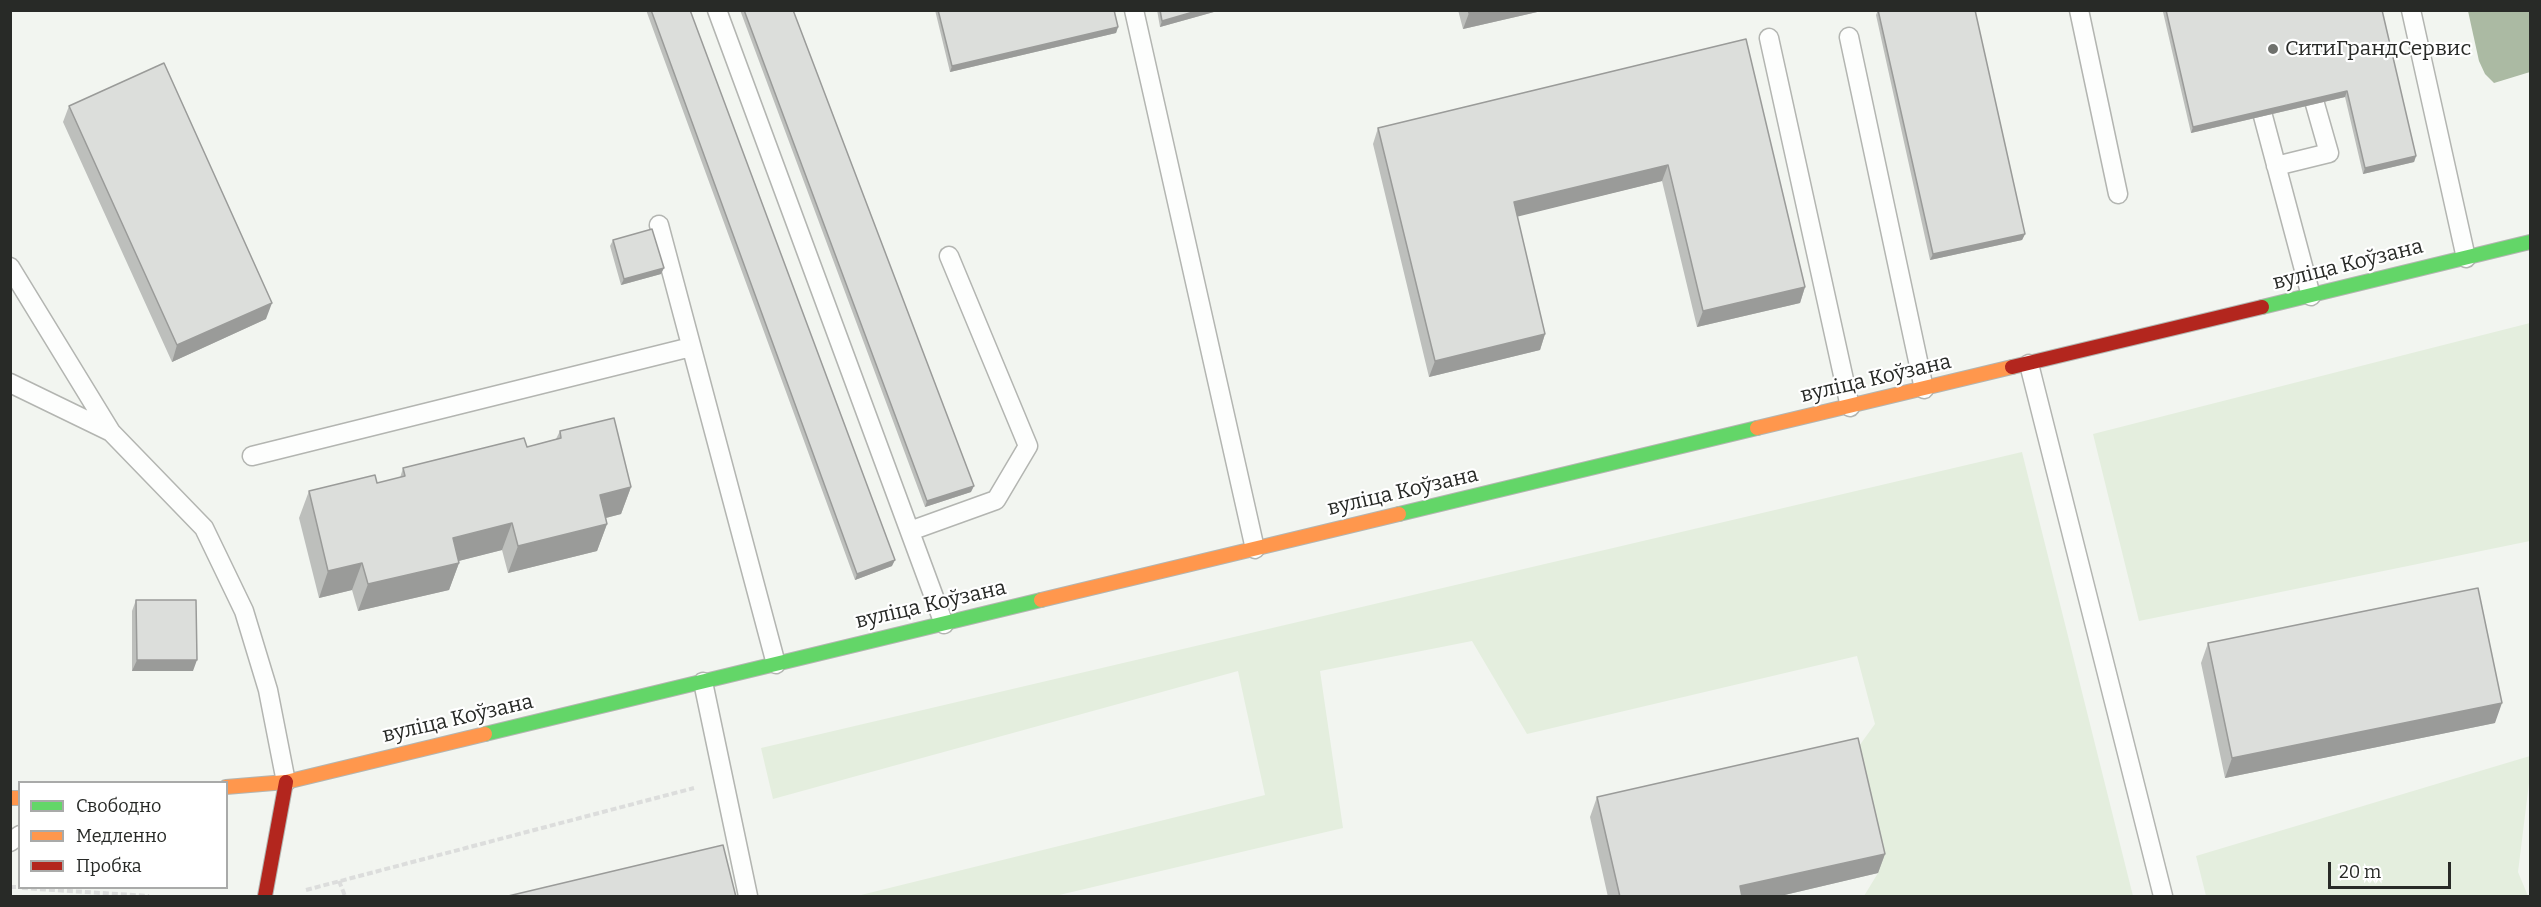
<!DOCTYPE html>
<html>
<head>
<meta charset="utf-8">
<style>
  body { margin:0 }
  #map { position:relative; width:2541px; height:907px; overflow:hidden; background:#f2f5f0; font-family:Bitter,serif }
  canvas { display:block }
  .frame { position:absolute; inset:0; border:12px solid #282a27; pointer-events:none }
  .legend { position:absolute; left:18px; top:781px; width:210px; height:108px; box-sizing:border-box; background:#fff; border:2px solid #a9aaa9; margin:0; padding:8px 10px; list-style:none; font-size:18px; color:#282a27 }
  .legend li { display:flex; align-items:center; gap:12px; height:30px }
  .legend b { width:30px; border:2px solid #a9aaa9 }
  .scale { position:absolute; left:2328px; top:862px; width:123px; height:27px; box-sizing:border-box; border:3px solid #282a27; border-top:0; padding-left:8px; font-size:18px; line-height:21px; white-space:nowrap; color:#282a27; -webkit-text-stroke:4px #fff; paint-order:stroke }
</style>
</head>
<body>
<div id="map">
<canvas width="2541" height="907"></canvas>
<div class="frame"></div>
<ul class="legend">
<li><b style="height:8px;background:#63d668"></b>Свободно</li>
<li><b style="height:8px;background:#ff974d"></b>Медленно</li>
<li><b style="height:8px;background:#b3261e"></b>Пробка</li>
</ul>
<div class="scale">20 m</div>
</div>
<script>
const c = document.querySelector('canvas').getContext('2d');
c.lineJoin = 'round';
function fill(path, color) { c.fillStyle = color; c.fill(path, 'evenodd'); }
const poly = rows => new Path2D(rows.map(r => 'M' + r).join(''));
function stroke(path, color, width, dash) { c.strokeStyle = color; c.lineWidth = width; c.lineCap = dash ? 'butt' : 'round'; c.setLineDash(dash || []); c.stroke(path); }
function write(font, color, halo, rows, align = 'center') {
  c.font = font + ' Bitter,serif'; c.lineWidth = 4.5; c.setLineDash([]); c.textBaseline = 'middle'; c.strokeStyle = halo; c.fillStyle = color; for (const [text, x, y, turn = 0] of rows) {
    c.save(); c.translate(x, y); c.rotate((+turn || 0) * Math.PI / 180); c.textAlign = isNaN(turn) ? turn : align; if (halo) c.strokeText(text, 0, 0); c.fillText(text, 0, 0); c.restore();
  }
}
fill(poly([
  [2530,323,2530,541,2139,621,2093,434],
  [2022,452,2133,896,1864,896,1878,873,1851,757,1875,724,1857,656,1527,734,1472,641,1320,671,1343,828,1055,896,857,896,1265,795,1238,671,773,799,761,748],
  [2530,756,2530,775,2518,872,2528,896,2206,896,2196,856]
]), '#e4eede');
fill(poly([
  [2468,11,2530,11,2530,72,2494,83,2485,74,2479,61]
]), '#abbaa3');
const lane = poly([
  [717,10,944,624],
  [1134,10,1255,549],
  [2079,10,2118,194],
  [2411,10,2466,258],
  [1849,37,1924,389],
  [1769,38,1850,407],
  [2263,116,2311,296],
  [2276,166,2329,153,2315,104],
  [659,225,776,664],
  [10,267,111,432],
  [2029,364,2163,896],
  [10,383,111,432,204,528,244,611,268,690,286,782],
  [252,456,691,347],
  [910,531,996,500,1028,446,949,256],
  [703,682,748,896],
  [10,842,20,835]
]);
const fast = poly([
  [2262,307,2530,242],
  [1399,514,1757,428],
  [485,734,1041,600]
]);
const slow = poly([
  [1757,428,2012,367],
  [1041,600,1399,514],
  [226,787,286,782,485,734],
  [10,798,20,798]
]);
const jam = poly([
  [2012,367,2262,307],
  [265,896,286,782]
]);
stroke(lane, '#b3b5b1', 21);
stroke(fast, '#b3b5b1', 16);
stroke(slow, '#b3b5b1', 16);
stroke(jam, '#b3b5b1', 16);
stroke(poly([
  [339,881,345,896],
  [10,887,20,887],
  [22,888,149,896],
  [306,890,694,788]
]), '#dcdddc', 4, [6, 3]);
stroke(lane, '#fdfefd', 18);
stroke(fast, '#63d668', 14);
stroke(slow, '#ff974d', 14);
stroke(jam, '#b3261e', 14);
fill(poly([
  [646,10,690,10,892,566,855,580],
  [740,10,793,10,971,492,925,507],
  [935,10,1114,10,1118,27,1116,33,950,72],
  [1157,10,1221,10,1160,27],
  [1458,10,1546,10,1463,29],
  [1878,10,2025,234,2022,240,1930,260,1876,15],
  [2164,10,2382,10,2416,156,2414,162,2363,174,2345,97,2191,133,2163,12],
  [1746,39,1805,287,1800,303,1697,327,1662,181,1517,216,1545,334,1540,350,1429,377,1373,144,1378,128],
  [69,106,266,319,172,362,63,122],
  [613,240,661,274,621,285,610,246],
  [560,431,631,487,621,514,606,518,607,524,597,551,508,573,502,550,458,561,459,563,449,590,358,611,352,590,319,598,299,518,309,491,377,483,400,478,403,468,527,447,556,439],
  [136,600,193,671,132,671,132,611],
  [2208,643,2495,723,2225,778,2201,663],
  [1597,797,1885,854,1878,873,1776,897,1608,897,1590,817]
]), '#bdbfbc');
fill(poly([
  [1200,10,1221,10,1160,27,1162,21],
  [1481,10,1546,10,1463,29,1469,13],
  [1118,27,1116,33,950,72,952,66],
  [2347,91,2345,97,2191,133,2193,127],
  [2416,156,2414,162,2363,174,2365,168],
  [1668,165,1662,181,1508,219,1514,202],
  [2025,234,2022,240,1930,260,1933,254],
  [664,268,661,274,621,285,624,279],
  [1805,287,1800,303,1697,327,1703,311],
  [272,303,266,319,172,362,177,345],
  [1545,334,1540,350,1429,377,1435,361],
  [974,486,971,492,925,507,927,501],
  [631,487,621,514,590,522,600,495],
  [512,523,502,550,443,565,453,538],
  [607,524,597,551,508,573,518,546],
  [895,560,892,566,855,580,857,574],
  [362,563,352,590,319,598,328,571],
  [459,563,449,590,358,611,368,584],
  [137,660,197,660,193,671,132,671],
  [2502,703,2495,723,2225,778,2232,758],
  [1885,854,1878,873,1776,897,1736,897,1740,886]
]), '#9a9b99');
const building = poly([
  [651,10,690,10,895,560,857,574,651,10],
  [744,10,793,10,974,486,927,501,744,10],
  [938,10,1114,10,1118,27,952,66,938,10],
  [1160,10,1200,10,1162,21,1160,10],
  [1468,10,1481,10,1469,13,1468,10],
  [1878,10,1975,10,2025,234,1933,254,1878,10],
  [2166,10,2382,10,2416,156,2365,168,2347,91,2193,127,2166,10],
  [1746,39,1805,287,1703,311,1668,165,1514,202,1545,334,1435,361,1378,128,1746,39],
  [164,63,272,303,177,345,69,106,164,63],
  [652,229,664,268,624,279,613,240,652,229],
  [614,418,631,487,600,495,607,524,518,546,512,523,453,538,459,563,368,584,362,563,328,571,309,491,375,475,377,483,405,476,403,468,524,438,527,447,561,438,560,431,614,418],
  [2478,588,2502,703,2232,758,2208,643,2478,588],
  [136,600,196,600,197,660,137,660,136,600],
  [1858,738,1885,854,1740,886,1742,897,1620,897,1597,797,1858,738],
  [723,845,736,897,504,897,723,845]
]);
fill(building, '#dcdedb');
stroke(building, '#9a9b99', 1.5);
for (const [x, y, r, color] of [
  [2273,49,6,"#6f716d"]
]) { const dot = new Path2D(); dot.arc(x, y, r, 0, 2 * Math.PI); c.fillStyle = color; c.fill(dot); stroke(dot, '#fff', 2); }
write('21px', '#282a27', '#fff', [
  ["СитиГрандСервис",2285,49]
], 'left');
write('21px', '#282a27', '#fff', [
  ["вуліца Коўзана",2348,265,-14],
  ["вуліца Коўзана",1876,379,-13],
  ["вуліца Коўзана",1403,492,-13],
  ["вуліца Коўзана",931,605,-13],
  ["вуліца Коўзана",458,719,-13]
]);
</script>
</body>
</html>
